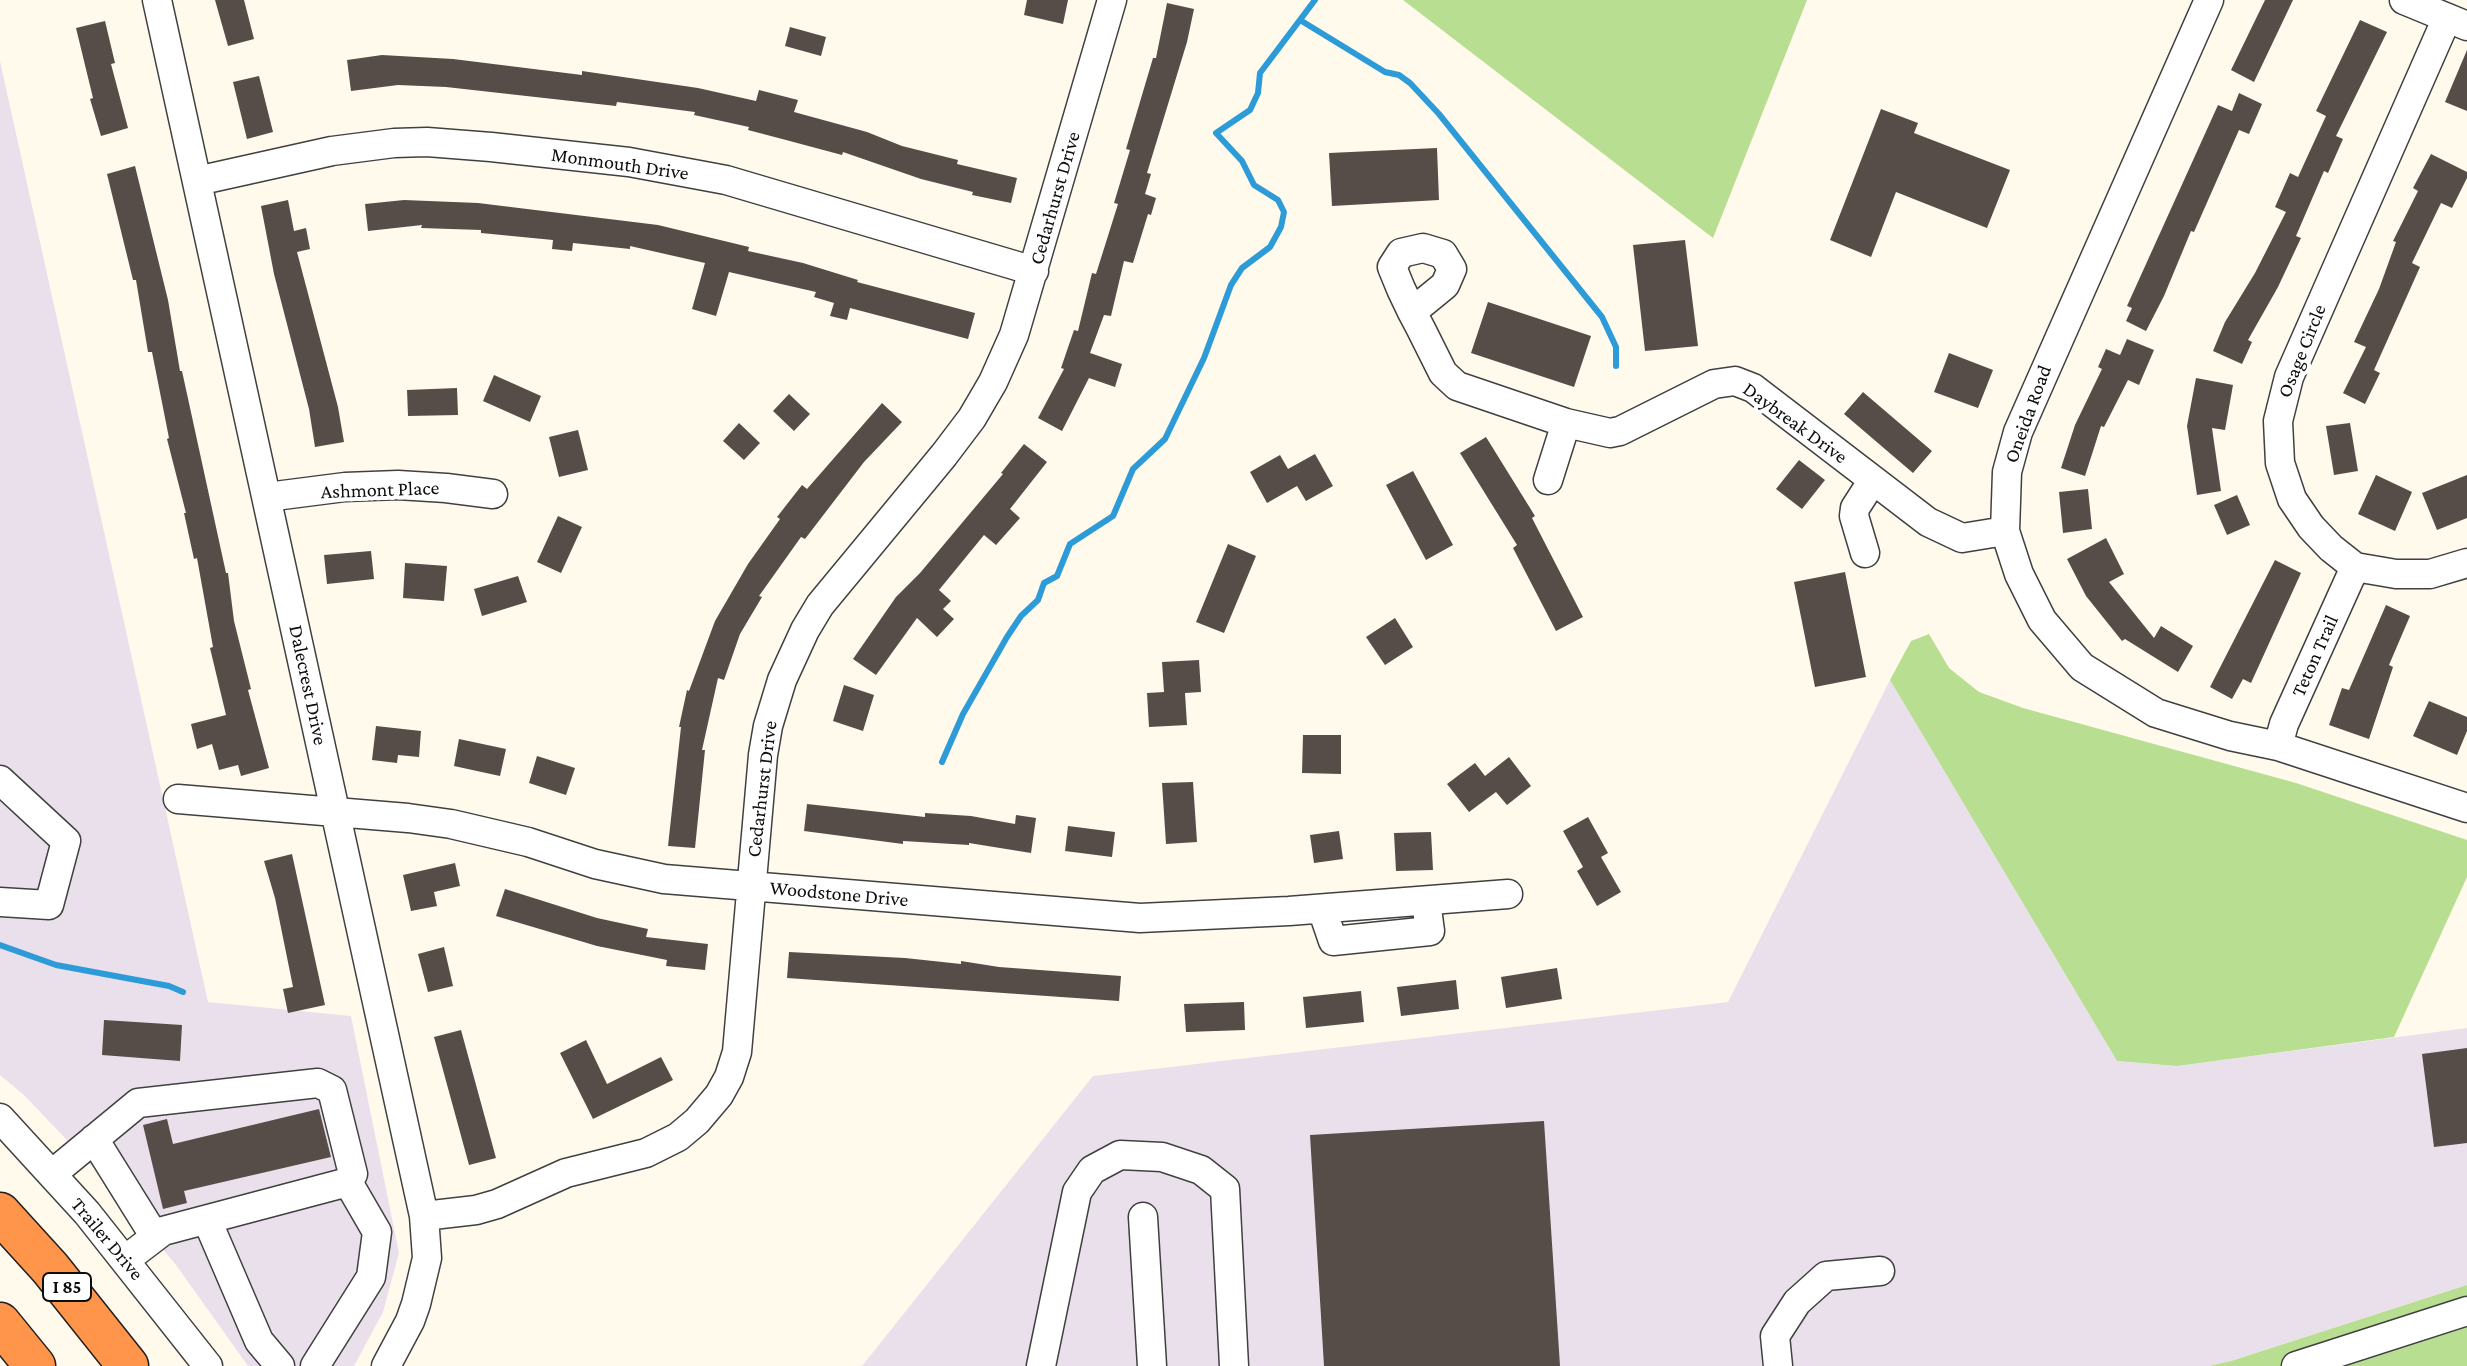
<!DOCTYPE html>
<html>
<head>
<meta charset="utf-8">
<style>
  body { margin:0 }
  canvas { display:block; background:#fffaec }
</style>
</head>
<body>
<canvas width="2467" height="1366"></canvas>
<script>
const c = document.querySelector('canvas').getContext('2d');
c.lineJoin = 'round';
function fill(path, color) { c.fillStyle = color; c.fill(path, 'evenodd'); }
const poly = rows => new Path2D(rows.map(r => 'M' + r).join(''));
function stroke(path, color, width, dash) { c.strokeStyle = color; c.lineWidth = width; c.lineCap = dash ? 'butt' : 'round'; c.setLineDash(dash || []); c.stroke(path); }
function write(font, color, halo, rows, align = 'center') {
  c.font = font + ' "Crimson Pro",serif'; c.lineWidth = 8; c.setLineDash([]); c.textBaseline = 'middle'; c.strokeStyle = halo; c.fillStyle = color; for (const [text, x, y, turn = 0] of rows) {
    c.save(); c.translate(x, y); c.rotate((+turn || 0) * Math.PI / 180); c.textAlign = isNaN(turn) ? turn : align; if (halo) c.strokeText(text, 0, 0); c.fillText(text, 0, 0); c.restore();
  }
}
fill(poly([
  [0,61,208,1002,351,1016,399,1253,383,1312,354,1366,248,1366,176,1265,103,1178,25,1096,0,1075],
  [1890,680,2117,1061,2177,1066,2467,1028,2467,1285,2231,1361,2209,1366,862,1366,1093,1076,1728,1002]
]), '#eae0ec');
fill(poly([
  [1403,0,1807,0,1713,238],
  [1929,634,1949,668,1979,692,2023,708,2296,783,2467,840,2467,877,2394,1037,2177,1066,2117,1061,1890,680,1911,641],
  [2467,1285,2467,1366,2209,1366,2231,1361]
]), '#b7de91');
stroke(poly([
  [1300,20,1385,72,1399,75,1410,83,1439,114,1602,317,1616,347,1616,366],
  [942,762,963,714,1007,637,1021,616,1038,600,1044,583,1057,576,1070,544,1113,516,1133,469,1165,439,1204,358,1231,285,1242,268,1270,247,1281,227,1284,212,1278,200,1254,185,1242,161,1216,133,1250,110,1258,93,1260,73,1315,0],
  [0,945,56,965,169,986,183,992]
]), '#2d9bd8', 6);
fill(poly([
  [215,0,244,0,254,39,228,46],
  [1027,0,1068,0,1063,24,1024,15],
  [2265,0,2293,0,2254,82,2231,70],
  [1167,3,1194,9,1187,42,1147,173,1151,174,1145,194,1156,198,1151,215,1148,214,1133,263,1124,261,1111,316,1104,315,1090,353,1122,364,1115,387,1089,378,1062,431,1038,418,1064,369,1061,368,1074,330,1078,331,1092,273,1096,274,1118,204,1114,203,1130,150,1126,149,1153,58,1156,58],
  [2360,20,2387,32,2336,136,2343,139,2328,173,2324,171,2296,236,2301,238,2278,287,2248,340,2252,342,2242,364,2213,351,2225,322,2255,273,2286,212,2275,207,2290,173,2298,177,2326,116,2316,111],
  [105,21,115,63,111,64,128,128,101,136,90,99,93,98,76,28],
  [790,27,826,37,821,56,785,46],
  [2467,50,2467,111,2445,102],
  [382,55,453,59,582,75,582,71,698,88,756,101,759,90,798,100,794,112,867,132,902,146,958,160,957,164,1017,178,1011,203,972,195,973,192,921,179,843,152,842,155,786,140,748,130,749,127,694,115,695,112,617,102,616,106,446,87,398,85,351,91,347,60],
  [259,76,273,132,247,139,233,82],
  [2239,93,2262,104,2249,134,2239,130,2194,232,2191,231,2164,296,2146,331,2126,321,2132,308,2127,306,2218,105,2232,111],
  [1881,109,1918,123,1914,133,2010,170,1987,228,1896,192,1871,257,1830,240],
  [1437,148,1439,200,1332,206,1329,153],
  [2431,154,2467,172,2467,178,2452,208,2441,203,2412,263,2420,267,2374,370,2380,373,2365,404,2343,393,2366,347,2354,342,2379,289,2396,242,2393,241,2418,191,2413,188],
  [135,166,168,300,180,371,182,371,226,573,228,573,234,621,251,689,248,690,269,768,241,776,238,765,219,770,212,744,197,749,191,724,226,715,210,648,213,647,197,558,194,559,184,513,186,513,167,439,169,438,152,352,148,352,136,280,133,280,107,174],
  [288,200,294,231,306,228,310,249,297,252,338,407,344,442,315,447,309,409,274,274,261,206],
  [404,200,478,203,658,225,749,247,748,251,803,263,858,280,857,282,975,313,968,339,850,308,847,320,830,316,834,303,814,297,816,292,729,272,716,316,692,309,705,263,630,246,630,249,573,243,572,251,552,249,553,240,481,233,481,230,421,228,422,225,368,231,365,204],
  [1685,240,1698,346,1645,351,1633,245],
  [1488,302,1591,336,1574,387,1471,353],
  [2127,339,2154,350,2139,385,2128,380,2104,427,2101,426,2085,476,2061,468,2075,425,2102,369,2098,367,2106,349,2120,355],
  [1949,353,1993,370,1978,408,1934,392],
  [494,375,541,396,530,422,483,401],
  [2196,378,2233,385,2225,430,2212,428,2221,491,2197,495,2187,426],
  [457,388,458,415,408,416,407,390],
  [1863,392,1932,451,1913,473,1844,414],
  [789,394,810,414,794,431,773,411],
  [882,403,902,422,864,462,805,539,801,537,759,596,762,597,740,634,724,680,718,678,702,750,705,750,695,848,668,846,681,727,679,727,687,690,689,691,715,621,748,564,780,519,777,517,802,485,807,489],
  [739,423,760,443,744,460,723,441],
  [2350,423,2358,471,2334,475,2326,426],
  [578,430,588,470,559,477,549,437],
  [1486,437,1535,516,1532,518,1583,617,1556,631,1513,548,1517,545,1460,453],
  [1024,444,1047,462,1010,509,1020,518,996,545,984,535,939,590,951,601,943,609,954,619,937,637,917,618,876,675,853,659,896,597,920,573,1003,474,1001,473],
  [1315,454,1333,486,1306,501,1297,486,1267,503,1250,472,1280,455,1288,469],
  [1799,460,1825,480,1802,509,1776,489],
  [1413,471,1453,545,1426,560,1386,485],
  [2376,475,2412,492,2395,531,2358,514],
  [2467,475,2467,518,2437,530,2422,493],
  [2088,489,2092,529,2063,533,2059,492],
  [2237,495,2250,525,2227,535,2214,505],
  [558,516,582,527,561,573,537,562],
  [2106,538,2124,574,2109,582,2154,638,2161,626,2193,646,2178,672,2125,639,2122,641,2086,596,2067,559],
  [1228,544,1256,556,1224,633,1196,622],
  [371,551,374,579,327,584,324,555],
  [2275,560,2301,573,2251,683,2243,679,2232,699,2210,687],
  [405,563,447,566,444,601,403,598],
  [1845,572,1866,677,1815,687,1794,582],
  [518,576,527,602,482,616,474,589],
  [2386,605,2410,616,2389,665,2393,667,2369,739,2329,725,2342,688,2349,690],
  [1395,618,1413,647,1385,665,1366,637],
  [1199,660,1201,692,1185,693,1187,725,1149,727,1147,693,1164,692,1162,662],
  [844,685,874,695,863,731,833,721],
  [2429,701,2467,717,2467,731,2457,755,2413,736],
  [376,726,421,731,419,757,398,755,397,763,372,760],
  [1303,735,1341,735,1341,774,1302,773],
  [459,739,506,749,500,776,454,766],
  [537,756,575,768,566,795,529,783],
  [1509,757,1531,786,1507,805,1496,792,1469,812,1447,784,1475,763,1485,776],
  [1193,782,1197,842,1166,844,1162,783],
  [807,804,925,817,925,813,971,816,1015,824,1016,815,1036,818,1031,853,969,843,969,845,903,841,903,844,804,831],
  [1588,817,1608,853,1601,857,1621,892,1597,906,1577,871,1583,867,1563,831],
  [1068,826,1115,832,1112,857,1065,851],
  [1339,831,1343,859,1314,863,1310,835],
  [1431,832,1433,870,1396,871,1394,833],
  [292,854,325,1005,288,1013,283,989,293,987,275,898,264,861],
  [455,863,460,886,434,892,437,906,411,911,403,875],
  [505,889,597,918,648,929,646,937,708,944,705,970,666,966,667,960,597,946,496,916],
  [444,947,453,986,428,992,418,954],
  [789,952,905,958,961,964,961,961,999,967,1121,976,1119,1001,787,978],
  [1557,968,1562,999,1506,1008,1501,977],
  [1456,980,1459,1009,1401,1016,1397,987],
  [1361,991,1364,1022,1306,1028,1303,997],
  [1244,1002,1245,1030,1186,1032,1184,1004],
  [104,1020,182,1025,180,1061,102,1055],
  [461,1030,496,1158,469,1165,434,1037],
  [586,1040,607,1084,661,1057,673,1080,593,1119,560,1053],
  [2467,1048,2467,1143,2434,1147,2422,1054],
  [319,1109,331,1157,184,1191,187,1203,163,1209,143,1125,167,1119,173,1144],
  [1544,1121,1560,1366,1324,1366,1310,1135]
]), '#564d48');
const minor = poly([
  [157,0,424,1216,427,1258,416,1304,410,1321,386,1366],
  [2209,0,2018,432,2007,472,2005,531,2019,574,2042,620,2082,667,2156,713,2230,736,2278,746,2467,808],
  [2404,0,2467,26],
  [2446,20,2289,377,2278,421,2280,463,2292,499,2311,527,2331,548,2355,567,2396,574,2430,574,2467,563],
  [197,181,332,151,394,143,427,142,491,147,629,162,726,180,1034,271],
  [1412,312,1445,285,1452,269,1443,254,1423,248,1401,253,1392,267,1401,289,1412,312,1421,329,1443,373,1457,386,1566,423,1610,433,1620,431,1714,384,1735,381,1753,388,1928,522,1962,538,2005,531],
  [1548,480,1566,423],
  [267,497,345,487,398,485,446,488,493,494],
  [1865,553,1854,516,1855,508,1873,480],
  [2278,746,2284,724,2355,567],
  [0,780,66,841,49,905,0,902],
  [178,799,408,818,451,824,528,842,595,864,664,879,1140,918,1289,911,1508,894],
  [1322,909,1333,941,1430,931,1426,901],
  [0,1118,87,1213,208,1366],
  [94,1139,155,1237],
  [52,1174,138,1103,318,1083,332,1090,353,1174,348,1182,163,1231,125,1260],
  [424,1216,476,1210,497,1204,566,1173,646,1153,678,1137,697,1121,719,1095,729,1077,737,1052,763,755,768,726,782,680,805,630,820,605,944,455,972,418,993,382,1014,335,1112,0],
  [1143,1217,1152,1366],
  [207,1220,259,1341,280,1366],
  [315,1366,371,1277,377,1232,348,1182],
  [1041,1366,1077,1192,1092,1170,1120,1155,1162,1157,1201,1170,1225,1189,1234,1366],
  [1778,1366,1775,1336,1797,1302,1826,1276,1880,1271],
  [2296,1366,2467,1311]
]);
const highway = poly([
  [0,1213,50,1268,128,1366],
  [0,1323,35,1366]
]);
stroke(minor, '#404040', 31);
stroke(highway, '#1e1e1e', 43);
stroke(minor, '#fff', 28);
stroke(highway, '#ff954a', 40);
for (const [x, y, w] of [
  [67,1287,48]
]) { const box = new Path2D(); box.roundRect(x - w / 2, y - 14, w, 28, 6); c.fillStyle = '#fff'; c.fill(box); stroke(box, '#0d0d0d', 2); }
write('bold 18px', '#0d0d0d', null, [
  ["I 85",67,1287]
]);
write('20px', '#0d0d0d', '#fff', [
  ["Monmouth Drive",620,164,8],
  ["Cedarhurst Drive",1055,198,-74],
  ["Osage Circle",2302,351,-68],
  ["Oneida Road",2028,414,-70],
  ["Daybreak Drive",1795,423,36],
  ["Ashmont Place",380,490,-2],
  ["Teton Trail",2315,656,-66],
  ["Dalecrest Drive",308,685,78],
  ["Cedarhurst Drive",762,789,-83],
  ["Woodstone Drive",839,894,5],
  ["Trailer Drive",107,1239,50]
]);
</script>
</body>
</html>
